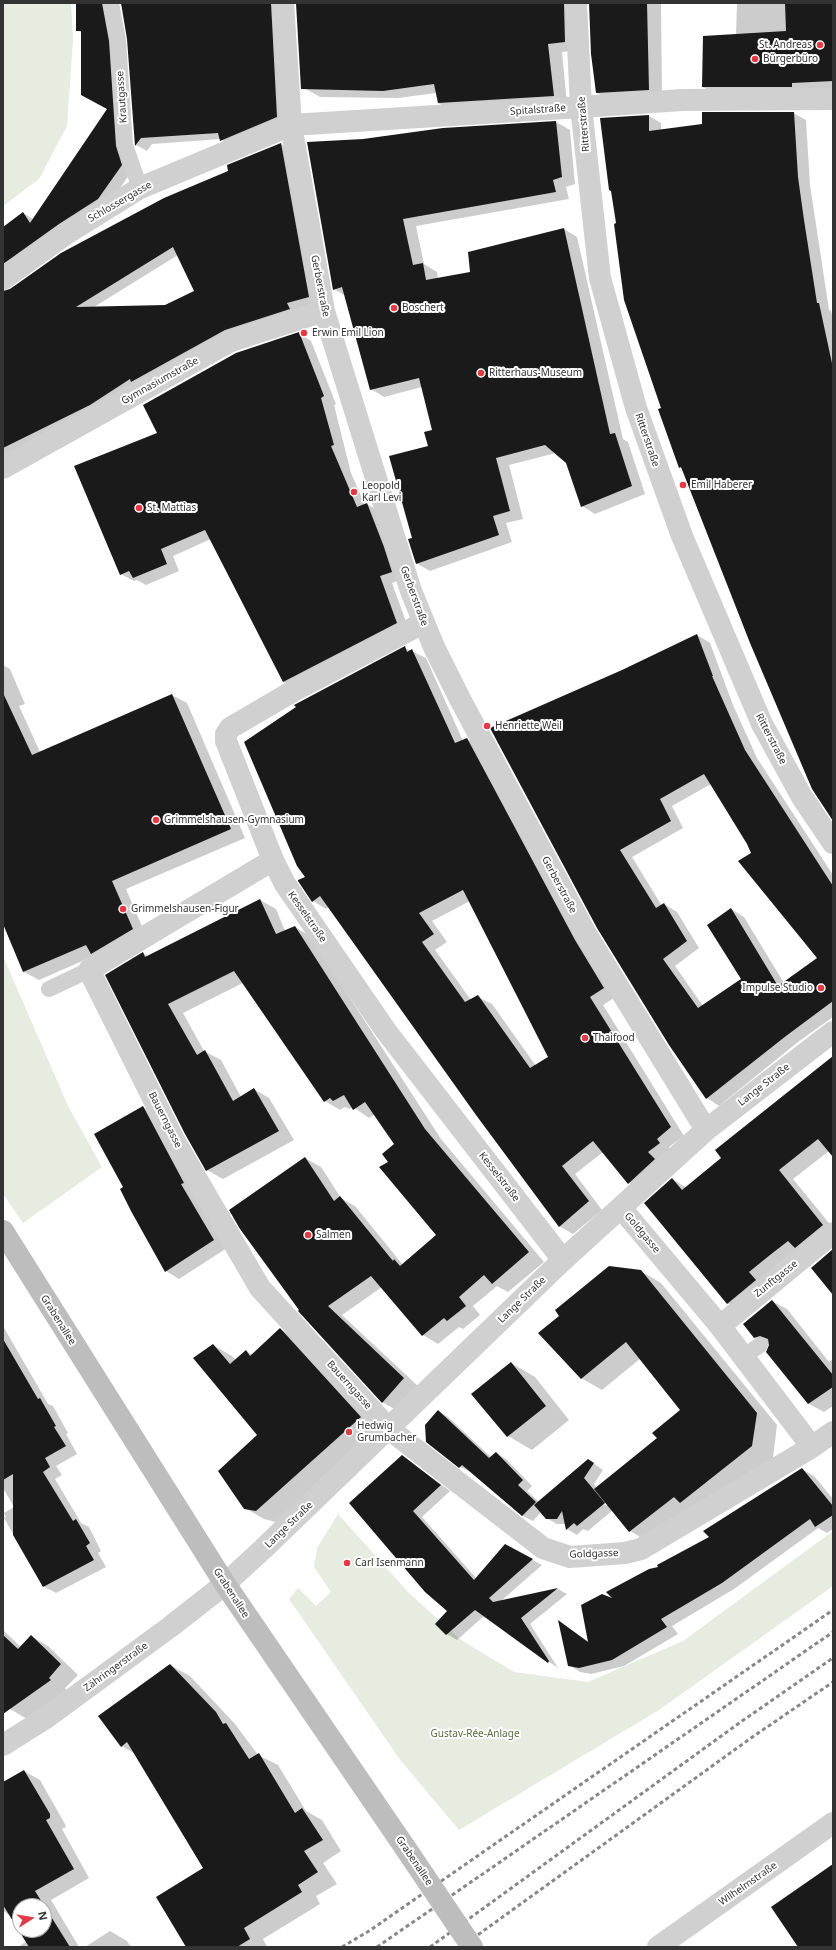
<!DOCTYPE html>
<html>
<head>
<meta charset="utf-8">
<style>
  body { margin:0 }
  #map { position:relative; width:836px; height:1950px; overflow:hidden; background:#fff; font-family:"Noto Sans",sans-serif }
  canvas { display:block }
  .frame { position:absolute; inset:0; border:4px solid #333; pointer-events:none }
  .north { position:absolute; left:12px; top:1898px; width:40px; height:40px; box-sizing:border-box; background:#fff; border:1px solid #adadad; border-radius:50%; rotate:78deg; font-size:11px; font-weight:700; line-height:16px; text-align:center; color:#333 }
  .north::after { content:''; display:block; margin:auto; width:14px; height:18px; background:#e63946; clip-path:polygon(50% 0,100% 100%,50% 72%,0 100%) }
</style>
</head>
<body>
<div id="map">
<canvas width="836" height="1950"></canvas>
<div class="frame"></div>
<div class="north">N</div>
</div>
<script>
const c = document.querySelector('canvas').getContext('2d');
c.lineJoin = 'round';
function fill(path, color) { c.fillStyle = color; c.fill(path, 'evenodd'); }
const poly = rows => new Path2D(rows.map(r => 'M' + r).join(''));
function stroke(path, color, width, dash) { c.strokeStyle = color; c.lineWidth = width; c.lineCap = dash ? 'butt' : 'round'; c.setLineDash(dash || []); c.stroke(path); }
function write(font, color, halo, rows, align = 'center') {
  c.font = font + ' "Noto Sans",sans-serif'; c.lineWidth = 4; c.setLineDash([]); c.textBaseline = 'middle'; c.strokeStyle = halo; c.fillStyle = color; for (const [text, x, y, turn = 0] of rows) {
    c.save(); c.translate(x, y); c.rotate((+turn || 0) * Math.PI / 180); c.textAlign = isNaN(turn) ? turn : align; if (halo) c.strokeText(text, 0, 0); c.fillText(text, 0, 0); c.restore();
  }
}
fill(poly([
  [3,3,71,3,73,39,67,126,39,179,3,206],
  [3,956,69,1108,102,1167,23,1223,3,1194],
  [338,1514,409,1593,461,1640,514,1672,588,1682,683,1641,833,1531,833,1586,659,1710,459,1830,401,1761,289,1599,298,1588,316,1606,331,1592,314,1567,317,1548]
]), '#e6ecdf');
fill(poly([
  [77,3,109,3,132,171,108,205,3,278,3,228,23,213,33,219,108,109,82,33,77,30],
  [122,3,282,3,288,123,232,147,221,139,152,144,147,151,136,145,128,38],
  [313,3,581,3,579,50,562,52,567,104,452,111,438,103,436,93,398,98,320,97,306,89],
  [589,3,661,3,662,97,611,101,597,93],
  [737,3,833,3,833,89,717,95,703,87,736,35],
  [793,113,806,120,810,185,829,310,831,311,833,319,833,819,683,469,680,467,662,408,617,223,649,116,661,123,661,131],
  [556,122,570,130,575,184,566,187,569,199,416,226,424,264,437,272,438,279,471,273,564,229,577,237,623,439,628,442,645,494,595,514,582,506,567,463,556,453,509,465,523,519,506,523,512,542,430,571,416,563,413,538,429,447,434,431,422,387,384,397,371,389,346,296,334,289,363,140,443,130],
  [281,144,291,150,318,302,3,458,3,292,229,172,228,166],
  [178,255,195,291,165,306,94,307],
  [299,333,311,341,336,404,334,405,351,473,365,505,367,504,379,511,404,579,392,583,409,630,296,689,284,682,211,539,173,556,179,571,146,585,137,580,134,581,121,574,159,433],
  [697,635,710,643,733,705,757,758,833,875,833,1017,798,1042,719,1106,707,1098,670,1045,598,927,622,671],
  [711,784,748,844,752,853,819,958,784,983,744,917,731,909,742,980,703,1006,675,966,699,948,677,912,664,904,662,906,632,857,683,828,672,806],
  [405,648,426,658,463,741,467,739,480,747,617,996,603,1005,684,1136,669,1147,672,1151,642,1191,629,1183,603,1152,575,1174,602,1210,573,1234,559,1226,329,907,326,909,313,901,306,877],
  [470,901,549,1057,536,1066,492,1004,478,997,471,1000,435,950,447,942,432,921],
  [3,665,10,669,25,704,19,706,40,752,172,695,187,703,245,838,126,889,147,938,96,955,39,980,24,972,3,921],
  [260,900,276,909,285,931,295,927,310,936,441,1139,544,1262,508,1292,497,1286,473,1306,480,1315,463,1329,459,1327,438,1344,423,1335,382,1287,342,1315,419,1387,398,1411,382,1402,300,1311,305,1158,321,1167,341,1198,355,1206,403,1265,438,1235,390,1162,396,1144,375,1114,369,1118,353,1107,349,1109,345,1107,340,1110,325,1101,243,983,183,1013,204,1051,221,1060,241,1097,254,1089,269,1098,294,1140,223,1179,207,1170,143,953,148,956],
  [833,1057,833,1156,829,1151,793,1179,833,1228,742,1312,727,1303,672,1179,687,1188,723,1158],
  [143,1107,156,1115,227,1248,179,1279,166,1271,124,1188],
  [641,1271,661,1283,777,1425,773,1458,701,1514,650,1543,630,1531,613,1510,588,1531,583,1529,577,1535,567,1529,566,1524,557,1524,546,1518,541,1512,533,1521,523,1516,471,1472,460,1467,438,1411,448,1417,491,1457,496,1453,506,1459,532,1486,527,1491,539,1502,589,1460,603,1470,594,1484,597,1488,658,1439,682,1410,641,1358,602,1390,581,1378],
  [601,1500,607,1503,607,1506,600,1502],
  [772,1301,787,1309,829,1362,833,1359,833,1406,824,1412,809,1404,767,1352,770,1346,755,1337],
  [3,1326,48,1404,53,1406,68,1433,66,1434,77,1454,56,1466,62,1475,55,1479,81,1523,89,1527,101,1551,98,1553,106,1567,56,1593,43,1586,3,1516,6,1518,4,1513,14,1507,3,1488],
  [280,1329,299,1341,380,1428,276,1522,264,1519,245,1508,259,1436,213,1345,232,1356,236,1360,246,1351,253,1355],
  [511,1363,535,1377,569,1420,532,1450,508,1436],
  [402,1456,450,1491,422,1517,477,1579,505,1546,542,1565,501,1601,558,1589,567,1594,530,1624,558,1668,484,1616,457,1640,447,1634,437,1624,449,1611,350,1503],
  [802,1469,814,1476,833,1499,833,1529,827,1533,818,1528,734,1589,672,1626,678,1634,624,1666,591,1674,580,1672,569,1665,560,1622,589,1642,615,1602,660,1567,710,1537],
  [3,1630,21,1647,31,1636,48,1646,78,1675,65,1688,67,1690,27,1719,10,1709,3,1703],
  [170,1665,190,1676,235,1724,258,1755,278,1765,306,1811,322,1820,341,1851,323,1863,337,1884,316,1896,320,1904,263,1939,267,1947,187,1947,204,1868,136,1754,121,1746],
  [24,1771,40,1780,65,1824,66,1827,62,1829,89,1878,51,1900,79,1947,18,1947,27,1941,11,1916,3,1911,3,1783],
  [20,1906,44,1906,44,1930,20,1930],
  [110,1931,127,1941,131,1947,85,1947]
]), '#0003');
fill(poly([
  [76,3,102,3,109,41,116,146,122,165,98,199,59,224,3,264,3,227,23,212,30,223,107,109,81,95,81,31,76,31],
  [121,3,271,3,277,117,220,141,218,133,141,138,135,146,127,39],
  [296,3,564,3,565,42,548,44,554,96,438,103,434,84,383,91,301,89],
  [589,3,647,3,649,90,596,93,591,54],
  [785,3,833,3,833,81,792,83,792,87,702,87,703,36,786,31],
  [702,112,794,112,798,177,804,220,817,303,819,303,833,368,833,821,812,789,750,643,681,467,679,468,658,409,661,408,624,300,614,224,616,223,611,191,609,190,600,118,649,115,649,131,702,124],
  [556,121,562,177,553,180,556,192,403,219,413,265,423,263,426,280,470,272,468,252,564,228,610,434,615,433,632,486,581,507,566,463,545,445,496,458,510,511,493,516,499,535,416,564,408,539,412,538,389,456,428,446,424,432,432,430,419,378,370,390,342,287,333,290,307,142,363,139,443,128],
  [281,143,309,297,287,303,290,309,225,330,131,382,130,379,90,405,3,448,3,291,10,289,61,253,164,198,228,171,227,165],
  [173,247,194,291,165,305,76,307],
  [299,332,324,396,321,398,334,445,331,446,357,507,367,503,384,547,392,572,380,576,397,623,283,682,205,530,161,549,167,564,133,578,129,571,120,575,74,466,157,433,143,405,236,353],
  [697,634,713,676,712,676,745,750,833,886,833,1001,786,1036,706,1099,669,1045,597,928,490,728,622,670],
  [704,774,747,844,751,853,738,861,817,958,778,986,731,908,707,925,741,979,698,1008,663,959,687,941,664,903,656,908,620,850,671,821,660,799],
  [405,646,407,652,412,649,455,743,467,738,575,940,604,988,590,997,671,1127,657,1139,660,1143,648,1152,655,1159,628,1184,593,1141,562,1166,589,1201,559,1227,476,1115,320,896,312,902,298,881,298,880,305,877,297,866,244,742,296,707,294,705],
  [463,890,548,1057,530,1068,478,995,465,1002,422,942,434,934,419,913],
  [3,693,32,755,172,694,231,829,112,881,133,929,91,954,86,945,23,972,3,924],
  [260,899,276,934,295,926,425,1129,529,1252,492,1284,484,1275,459,1297,466,1306,447,1321,444,1318,422,1336,371,1276,328,1306,404,1378,382,1403,298,1311,299,1310,240,1229,229,1210,305,1157,334,1201,340,1196,393,1261,394,1259,400,1266,436,1235,379,1167,388,1162,382,1154,394,1144,365,1102,353,1110,344,1095,333,1101,330,1098,324,1102,234,971,168,1004,197,1055,205,1050,233,1101,254,1088,279,1131,206,1171,185,1134,105,975,143,952,145,957],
  [833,1056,833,1157,818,1139,779,1170,823,1225,795,1248,788,1241,770,1255,749,1272,756,1280,727,1304,644,1203,672,1178,682,1190,721,1158,715,1150],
  [143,1106,184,1183,181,1184,214,1240,165,1272,131,1211,120,1189,123,1187,94,1134],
  [833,1249,833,1295,811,1268],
  [609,1266,641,1270,757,1413,752,1446,680,1503,674,1497,629,1532,594,1489,657,1438,652,1433,680,1410,626,1342,581,1379,538,1333,559,1316,555,1310],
  [772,1300,833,1375,833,1387,808,1404,766,1352,769,1345,768,1339,760,1336,754,1338,743,1324],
  [280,1328,361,1417,256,1511,244,1509,218,1471,257,1435,193,1358,213,1344,230,1364,246,1350,250,1356],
  [3,1339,38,1399,40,1398,56,1426,54,1427,66,1446,45,1458,50,1467,43,1472,73,1521,76,1519,90,1543,86,1546,94,1560,43,1587,13,1535,13,1474,3,1480],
  [511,1362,546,1406,507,1437,471,1394],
  [438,1410,489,1458,496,1452,523,1480,518,1485,536,1502,522,1516,462,1465,459,1468,426,1442,425,1425],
  [402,1455,441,1485,413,1511,474,1580,505,1544,533,1559,489,1598,493,1602,558,1588,521,1618,549,1661,548,1663,475,1610,446,1635,435,1624,447,1611,425,1592,349,1503],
  [588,1459,594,1463,584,1478,605,1503,577,1526,574,1523,566,1530,562,1511,557,1519,546,1519,534,1505],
  [802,1468,833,1506,833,1515,815,1527,810,1519,722,1583,661,1619,667,1627,612,1660,579,1668,568,1666,558,1620,588,1642,581,1605,602,1594,612,1598,606,1592,649,1569,658,1567,657,1565,709,1537,703,1531],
  [3,1635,18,1649,31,1635,61,1664,49,1678,51,1680,3,1714],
  [170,1664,216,1712,223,1724,226,1723,249,1759,259,1753,295,1813,302,1808,323,1840,304,1851,318,1872,298,1885,302,1892,244,1928,250,1939,237,1947,186,1947,156,1897,203,1868,127,1742,121,1747,98,1716],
  [24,1770,50,1814,50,1818,46,1820,74,1869,35,1891,70,1947,29,1947,3,1905,3,1782],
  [20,1906,44,1906,44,1930,20,1930],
  [833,1864,833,1947,798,1947,771,1907]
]), '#1a1a1a');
stroke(poly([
  [111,3,118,40,125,145,140,188],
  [49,989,89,970],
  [743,1357,760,1345]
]), '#d0d0d0', 16);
stroke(poly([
  [581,107,682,100,833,99]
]), '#d0d0d0', 22);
stroke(poly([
  [283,3,291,125,324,311,411,591,434,647,461,701,586,934,706,1130],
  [576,3,581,107,600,278,636,408,682,536,762,724,802,797,833,843],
  [3,279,66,234,140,188,291,125,581,107],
  [3,468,231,341,324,311],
  [423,623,295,690,230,728,226,734,226,741,273,860,285,884,386,1031,563,1260],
  [273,860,89,970,174,1140,260,1288,389,1429,543,1548,570,1557,625,1553,641,1549,812,1447,833,1432],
  [621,1208,720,1326,812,1447],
  [720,1326,833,1233],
  [3,1745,46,1718,170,1627,225,1584,263,1549,563,1260,706,1130,833,1032]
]), '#d0d0d0', 22);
stroke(poly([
  [658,1947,833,1823]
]), '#d0d0d0', 22);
stroke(poly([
  [3,1231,225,1584,406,1849]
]), '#bdbdbd', 22);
stroke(poly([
  [342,1947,369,1931,833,1610],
  [377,1947,833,1632],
  [430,1947,742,1721,833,1658],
  [461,1947,751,1738,833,1682]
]), '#888', 3, [4, 3]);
stroke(poly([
  [406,1849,472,1947]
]), '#bdbdbd', 22);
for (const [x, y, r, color] of [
  [820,45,4,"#e63946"],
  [755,59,4,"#e63946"],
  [394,308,4,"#e63946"],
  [304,333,4,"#e63946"],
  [481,373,4,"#e63946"],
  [683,485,4,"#e63946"],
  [354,492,4,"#e63946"],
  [139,508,4,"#e63946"],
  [487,726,4,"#e63946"],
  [156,820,4,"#e63946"],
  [123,909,4,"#e63946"],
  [821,988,4,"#e63946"],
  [585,1038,4,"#e63946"],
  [308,1235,4,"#e63946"],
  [349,1432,4,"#e63946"],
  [347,1563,4,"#e63946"]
]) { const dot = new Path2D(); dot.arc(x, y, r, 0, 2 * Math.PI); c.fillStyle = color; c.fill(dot); stroke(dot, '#fff', 1.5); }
write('10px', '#333', '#fff', [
  ["St. Andreas",812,45,"right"],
  ["Bürgerbüro",763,59],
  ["Boschert",402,308],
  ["Erwin Emil Lion",312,333],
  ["Ritterhaus-Museum",489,373],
  ["Emil Haberer",691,485],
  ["Leopold",362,486],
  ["Karl Levi",362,498],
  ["St. Mattias",147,508],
  ["Henriette Weil",495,726],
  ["Grimmelshausen-Gymnasium",164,820],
  ["Grimmelshausen-Figur",131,909],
  ["Impulse Studio",813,988,"right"],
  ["Thaifood",593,1038],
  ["Salmen",316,1235],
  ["Hedwig",357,1426],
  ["Grumbacher",357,1438],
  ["Carl Isenmann",355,1563]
], 'left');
write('10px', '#333', '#fff', [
  ["Krautgasse",122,97,-94],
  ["Spitalstraße",538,110,-4],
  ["Ritterstraße",584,124,-95],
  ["Schlossergasse",120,202,-30],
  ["Gerberstraße",320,286,79],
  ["Gymnasiumstraße",160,381,-29],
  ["Ritterstraße",647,440,71],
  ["Gerberstraße",414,596,70],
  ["Ritterstraße",771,739,63],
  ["Gerberstraße",559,885,62],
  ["Kesselstraße",307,917,55],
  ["Lange Straße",764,1085,-38],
  ["Bauerngasse",165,1120,63],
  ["Kesselstraße",499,1177,52],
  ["Goldgasse",642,1233,50],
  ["Zunftgasse",776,1279,-39],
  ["Lange Straße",522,1300,-44],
  ["Grabenallee",58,1320,58],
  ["Bauerngasse",349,1385,48],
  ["Lange Straße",289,1525,-44],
  ["Goldgasse",594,1554,-2],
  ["Grabenallee",231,1593,57],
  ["Zähringerstraße",116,1667,-36],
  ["Grabenallee",414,1861,56],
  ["Wilhelmstraße",748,1884,-35]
]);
write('10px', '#56703f', '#fff', [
  ["Gustav-Rée-Anlage",475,1734]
]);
</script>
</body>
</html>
